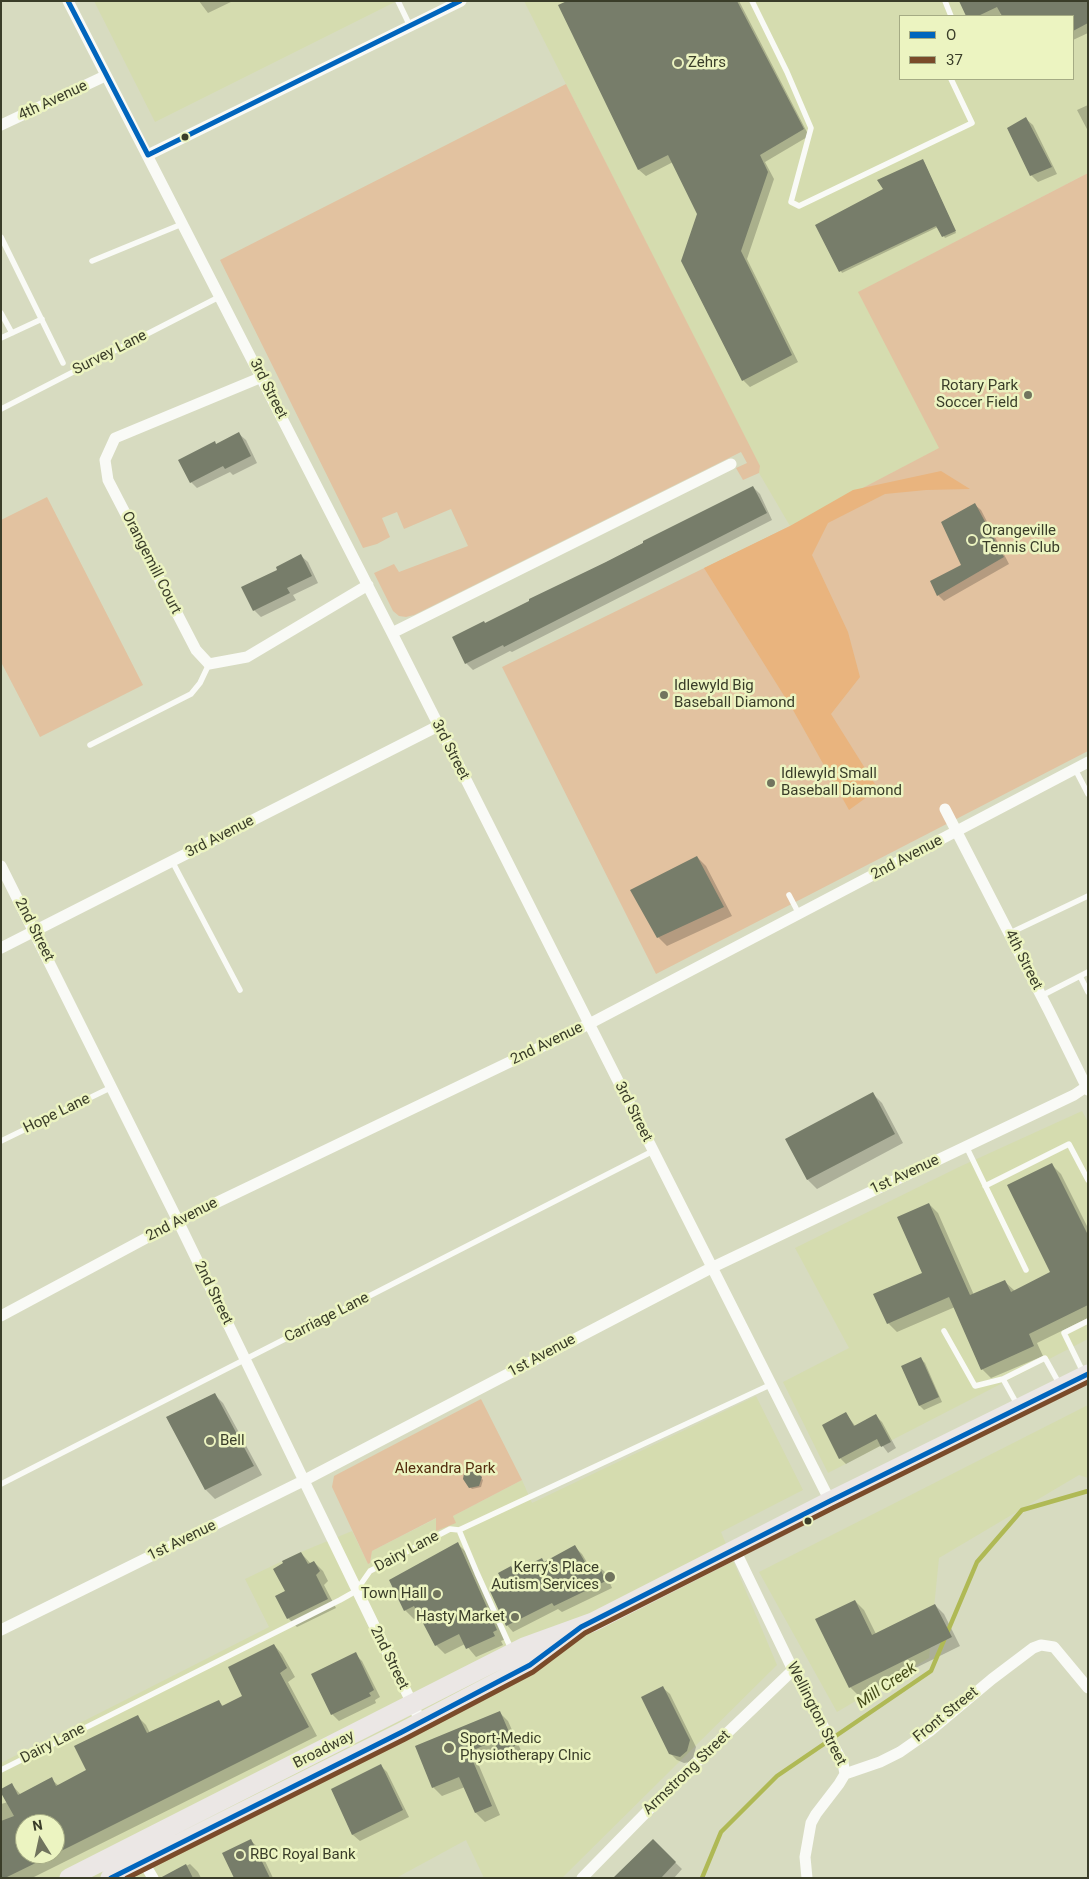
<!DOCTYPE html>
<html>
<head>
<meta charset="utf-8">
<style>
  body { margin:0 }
  #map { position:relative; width:1089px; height:1879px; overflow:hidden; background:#d7dbc0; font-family:Roboto,sans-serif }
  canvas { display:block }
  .frame { position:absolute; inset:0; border:2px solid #3a3d29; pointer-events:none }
  .legend { position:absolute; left:899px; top:15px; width:175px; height:65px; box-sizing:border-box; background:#ecf4c1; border:1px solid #a5ab84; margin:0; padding:6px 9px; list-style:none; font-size:15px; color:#3a3d29 }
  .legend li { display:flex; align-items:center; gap:10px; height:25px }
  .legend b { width:25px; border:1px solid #a5ab84 }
  .north { position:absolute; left:15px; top:1814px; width:50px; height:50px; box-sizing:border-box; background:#ecf4c1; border:1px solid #a5ab84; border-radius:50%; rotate:350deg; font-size:14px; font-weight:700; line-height:20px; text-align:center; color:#3a3d29 }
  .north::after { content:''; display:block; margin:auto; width:18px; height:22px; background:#71745e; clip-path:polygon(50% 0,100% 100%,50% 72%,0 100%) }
</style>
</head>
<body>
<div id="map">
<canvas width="1089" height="1879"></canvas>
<div class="frame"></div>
<ul class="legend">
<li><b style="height:6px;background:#0065bd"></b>O</li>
<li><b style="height:6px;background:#7a4b2a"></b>37</li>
</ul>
<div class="north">N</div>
</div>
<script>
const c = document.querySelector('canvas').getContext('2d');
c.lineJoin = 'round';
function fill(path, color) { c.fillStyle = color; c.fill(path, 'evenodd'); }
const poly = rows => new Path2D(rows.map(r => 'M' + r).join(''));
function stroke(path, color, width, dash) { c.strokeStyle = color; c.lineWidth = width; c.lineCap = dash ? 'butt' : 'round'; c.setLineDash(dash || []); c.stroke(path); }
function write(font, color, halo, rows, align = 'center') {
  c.font = font + ' Roboto,sans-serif'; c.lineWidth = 5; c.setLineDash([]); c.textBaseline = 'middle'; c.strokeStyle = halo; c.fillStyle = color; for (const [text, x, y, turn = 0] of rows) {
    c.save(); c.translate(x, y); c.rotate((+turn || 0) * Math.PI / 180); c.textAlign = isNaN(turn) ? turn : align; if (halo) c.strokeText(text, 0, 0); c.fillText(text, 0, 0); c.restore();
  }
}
fill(poly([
  [94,1,397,1,155,122],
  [524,1,1088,1,1088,173,859,292,940,448,790,526,759,473,759,466],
  [900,16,1073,16,1073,79,900,79],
  [1082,1111,1088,1122,1088,1339,828,1473,783,1382,849,1348,795,1248,959,1167],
  [756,1396,803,1490,721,1532,777,1665,562,1878,484,1878,466,1840,396,1878,1,1878,1,1763,269,1627,245,1579,301,1552,352,1531,368,1564,370,1563,372,1551,437,1518,436,1530,455,1523,453,1516,522,1480,532,1503],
  [25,1824,55,1824,55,1854,25,1854],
  [1088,1405,1088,1478,1079,1475,939,1558,929,1658,837,1712,759,1572]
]), '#d5dcaf');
fill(poly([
  [566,84,760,466,759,473,743,480,736,468,747,463,741,452,414,615,406,617,399,616,393,611,374,573,394,564,399,572,468,546,451,509,404,529,397,512,382,518,390,537,377,544,363,548,220,260],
  [1088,173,1088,751,656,974,502,667,790,526,939,448,858,292],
  [47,497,143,685,40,737,1,662,1,520],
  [481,1399,522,1480,453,1516,456,1523,436,1531,436,1518,372,1551,370,1563,368,1564,332,1487,334,1476]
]), '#e2c2a0');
fill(poly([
  [941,471,970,489,926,490,885,494,828,523,812,555,848,632,860,677,831,714,878,789,849,810,793,710,704,568,790,526,853,490]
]), '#e9b47e');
fill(poly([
  [199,1,233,1,208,13],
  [569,1,739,1,809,136,765,162,774,179,747,259,798,362,750,387,743,380,683,261,699,214,673,162,646,176,639,170,560,6],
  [960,1,1088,1,1088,33,1073,40,1073,16,1003,16,1002,14,998,16,968,16],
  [1088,105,1088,131,1077,110],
  [1026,119,1033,125,1057,174,1038,182,1031,175,1009,129],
  [924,162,956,233,945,238,938,227,842,273,817,226,885,190],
  [239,434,246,440,257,463,233,475,230,472,197,488,191,482,217,445],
  [753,487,760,494,772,520,512,652,510,651,473,670,466,663,454,638,485,624],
  [974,504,981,510,1009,564,944,601,938,595,962,565],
  [301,556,308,562,318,583,293,595,296,600,261,617,254,610,279,570],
  [697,857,706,866,732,916,667,946,658,937],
  [873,1094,882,1103,903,1143,817,1189,808,1180,787,1139],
  [1052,1165,1061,1174,1088,1228,1088,1318,1037,1343,1043,1356,991,1378,982,1369,955,1307,897,1332,888,1323,923,1273,929,1204,938,1213,974,1295,1005,1282,1015,1291,1052,1273],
  [921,1359,925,1363,942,1402,924,1410,920,1406],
  [214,1394,223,1403,262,1475,215,1499,206,1490,167,1417],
  [846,1414,856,1427,876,1416,882,1422,896,1448,888,1453,882,1445,846,1464,840,1458],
  [475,1472,483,1480,481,1487,472,1489,470,1487],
  [458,1544,467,1553,506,1639,501,1641,503,1645,476,1657,465,1644,445,1654,436,1645,420,1616,414,1619,405,1610],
  [575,1547,582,1554,591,1569,598,1566,605,1572,612,1588,562,1612,558,1609,513,1632,507,1625,505,1583,511,1568,516,1573,545,1563],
  [301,1553,311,1564,314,1562,323,1571,328,1581,324,1585,336,1608,297,1627,288,1618,277,1596,286,1592,285,1564],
  [855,1601,864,1610,876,1634,935,1605,944,1614,960,1646,859,1696,850,1687],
  [274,1645,282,1654,295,1677,288,1682,317,1736,32,1878,1,1878,1,1804,8,1802,12,1785,21,1795,51,1779,59,1786,88,1771,138,1717,146,1725,150,1733,219,1702,224,1707,244,1697],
  [25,1824,55,1824,55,1854,25,1854],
  [355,1654,362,1661,380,1697,375,1700,376,1703,339,1721,332,1714],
  [663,1688,670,1694,696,1747,693,1758,690,1762,684,1763,677,1760,670,1753],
  [499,1712,508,1721,523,1755,509,1761,499,1751,477,1761,500,1815,485,1822,476,1813,465,1787,442,1796,433,1787],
  [381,1766,387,1772,409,1817,360,1841,353,1835,332,1790],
  [251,1841,259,1848,273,1878,235,1878],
  [653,1841,682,1869,674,1878,625,1878],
  [190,1864,198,1872,201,1878,173,1878,171,1874]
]), '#0003');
stroke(poly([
  [702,1878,721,1832,777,1776,931,1671,977,1562,1022,1510,1088,1491]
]), '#afb955', 4.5);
fill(poly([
  [567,1,737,1,804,129,760,155,768,172,741,251,792,355,742,381,681,261,697,214,668,155,638,170,558,5],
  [959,1,1088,1,1088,23,1073,31,1073,16,1002,16,997,7,978,16,966,16],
  [1026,117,1052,167,1030,176,1007,128],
  [923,159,956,231,942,237,936,226,839,272,815,225,883,189,877,180],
  [239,432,251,456,225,469,223,466,190,483,178,460,215,441,216,444],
  [753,486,767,513,504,647,503,645,465,664,452,637,484,621,485,623,529,601,529,599,606,562,643,543,643,541],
  [975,503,1004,557,937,596,930,581,961,565,941,522],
  [301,554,312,576,287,588,290,593,253,611,241,587,277,570,276,567],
  [697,856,724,907,657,938,630,890],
  [873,1092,895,1134,807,1180,785,1139],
  [1052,1163,1088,1235,1088,1305,1029,1334,1034,1346,981,1370,949,1297,887,1324,873,1294,922,1273,897,1217,929,1203,970,1295,1005,1280,1011,1292,1050,1272,1007,1185],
  [921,1357,939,1397,919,1406,901,1366],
  [215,1393,254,1466,205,1490,166,1417],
  [846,1412,854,1426,876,1414,891,1442,881,1447,877,1439,839,1459,822,1425],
  [476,1471,482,1477,479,1486,469,1488,463,1479,464,1473],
  [458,1542,497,1630,493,1632,495,1636,466,1649,459,1634,435,1646,414,1606,404,1611,389,1580],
  [575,1545,589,1569,598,1564,606,1581,554,1606,552,1603,506,1626,489,1589,503,1582,498,1573,511,1566,514,1572,542,1558,544,1562],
  [301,1552,308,1564,314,1561,320,1571,316,1575,328,1599,287,1619,275,1596,285,1591,273,1569,283,1563,282,1561],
  [855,1600,872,1635,935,1604,952,1637,849,1688,815,1619],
  [274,1644,287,1668,280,1673,309,1727,55,1854,55,1824,25,1824,25,1854,54,1854,5,1878,1,1878,1,1821,14,1816,1,1793,1,1789,12,1783,18,1795,52,1777,56,1786,86,1770,74,1746,138,1715,147,1733,219,1700,222,1706,242,1696,228,1667],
  [356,1652,374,1690,369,1693,371,1696,331,1715,311,1674],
  [663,1686,690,1740,687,1751,680,1757,669,1754,641,1697],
  [500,1711,515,1746,499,1753,494,1741,469,1752,492,1806,475,1813,459,1777,432,1788,415,1746],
  [381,1764,403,1810,352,1835,331,1789],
  [251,1839,270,1878,234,1878,222,1853],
  [653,1839,676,1862,661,1878,613,1878],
  [186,1864,193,1878,160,1878]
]), '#777d6a');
stroke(poly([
  [398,1,410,26],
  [752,1,787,72,811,128,791,202,799,206,972,123,951,79],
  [945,1,951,16],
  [1,237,63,363],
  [92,261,182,224],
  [1,313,12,333],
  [1,338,42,319],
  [1,409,219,297],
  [90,745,191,694,200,683,209,664],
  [1075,769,1088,794],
  [172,861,240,990],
  [789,895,799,914],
  [1010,933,1088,896],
  [1080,976,1088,992],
  [1041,996,1088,972],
  [1,1141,112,1087],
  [966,1146,1026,1270],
  [985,1186,1069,1144,1088,1180],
  [944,1331,975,1386,1003,1379,1045,1358,1060,1385],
  [1084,1374,1064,1333,1088,1321],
  [1003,1379,1018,1406],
  [1,1484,653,1151],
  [459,1530,477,1573,512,1651],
  [1,1770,340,1600,356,1591,370,1571,450,1529,459,1530,772,1384]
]), '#f9faf6', 5.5);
stroke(poly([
  [68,1,392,633,830,1501],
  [1,125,105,76],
  [148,155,461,1],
  [262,377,115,438,105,460,108,480,196,650,209,664,247,657,368,585],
  [392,633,731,464],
  [945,809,1049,1011,1088,1090],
  [1,866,178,1221,421,1722],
  [1,948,438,726],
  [1,1316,178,1221,589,1024,1088,762],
  [735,1550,793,1670,843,1763,845,1774,839,1784,816,1814,811,1823,805,1857,807,1878],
  [1,1630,303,1481,711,1268,1074,1095,1086,1087],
  [845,1774,880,1762,900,1752,930,1731,992,1679,1033,1648,1041,1645,1054,1647,1088,1688],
  [141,1858,153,1878],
  [582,1878,674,1784,793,1670]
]), '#f9faf6', 11);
stroke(poly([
  [69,1878,524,1647,593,1622,830,1501,1088,1374],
  [110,1878,402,1732,530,1665,566,1638]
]), '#ebe7e5', 19);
stroke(poly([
  [68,1,148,155,460,1],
  [111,1878,402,1732,530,1665,581,1627,830,1501,1088,1374]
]), '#0065bd', 5);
stroke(poly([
  [127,1878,405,1739,533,1672,585,1633,833,1508,1088,1382]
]), '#7a4b2a', 5);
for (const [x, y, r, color] of [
  [678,63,5,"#71745e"],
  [185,137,4.5,"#3a3d29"],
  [1028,395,5,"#71745e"],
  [972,540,5,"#71745e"],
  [664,695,5,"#71745e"],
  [771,783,5,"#71745e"],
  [210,1441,5,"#71745e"],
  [808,1521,4.5,"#3a3d29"],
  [610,1577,6,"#71745e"],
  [437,1594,5,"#71745e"],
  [515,1617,5,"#71745e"],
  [449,1748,6,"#71745e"],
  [240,1855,5,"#71745e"]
]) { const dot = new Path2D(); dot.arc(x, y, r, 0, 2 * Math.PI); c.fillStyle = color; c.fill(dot); stroke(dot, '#ecf4c1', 2); }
write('15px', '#3a3d29', '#ecf4c1', [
  ["Zehrs",688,63],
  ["Rotary Park",1018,386,"right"],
  ["Soccer Field",1018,403,"right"],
  ["Orangeville",982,531],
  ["Tennis Club",982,548],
  ["Idlewyld Big",674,686],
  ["Baseball Diamond",674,703],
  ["Idlewyld Small",781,774],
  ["Baseball Diamond",781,791],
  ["Bell",220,1441],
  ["Kerry’s Place",599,1568,"right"],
  ["Autism Services",599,1585,"right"],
  ["Town Hall",427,1594,"right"],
  ["Hasty Market",505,1617,"right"],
  ["Sport-Medic",460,1739],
  ["Physiotherapy Clnic",460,1756],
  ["RBC Royal Bank",250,1855]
], 'left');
write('15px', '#3a3d29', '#ecf4c1', [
  ["4th Avenue",53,101,-25],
  ["Survey Lane",110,353,-27],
  ["3rd Street",268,389,63],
  ["Orangemill Court",151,563,63],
  ["3rd Street",450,750,63],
  ["3rd Avenue",220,837,-27],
  ["2nd Avenue",907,858,-28],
  ["2nd Street",34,930,63],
  ["4th Street",1023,960,63],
  ["2nd Avenue",547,1044,-26],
  ["3rd Street",633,1112,63],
  ["Hope Lane",57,1114,-26],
  ["1st Avenue",905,1175,-25],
  ["2nd Avenue",182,1220,-27],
  ["2nd Street",213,1293,64],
  ["Carriage Lane",327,1318,-27],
  ["1st Avenue",542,1356,-28],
  ["1st Avenue",182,1541,-26],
  ["Dairy Lane",407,1552,-28],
  ["2nd Street",389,1658,64],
  ["Wellington Street",816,1714,63],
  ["Front Street",946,1715,-39],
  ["Dairy Lane",53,1744,-27],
  ["Broadway",324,1750,-27],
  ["Armstrong Street",687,1773,-44]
]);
write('15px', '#542d0e', '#ecf4c1', [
  ["Alexandra Park",445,1469]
]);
write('italic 16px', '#464c1a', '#ecf4c1', [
  ["Mill Creek",887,1686,-34]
]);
</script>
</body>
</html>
